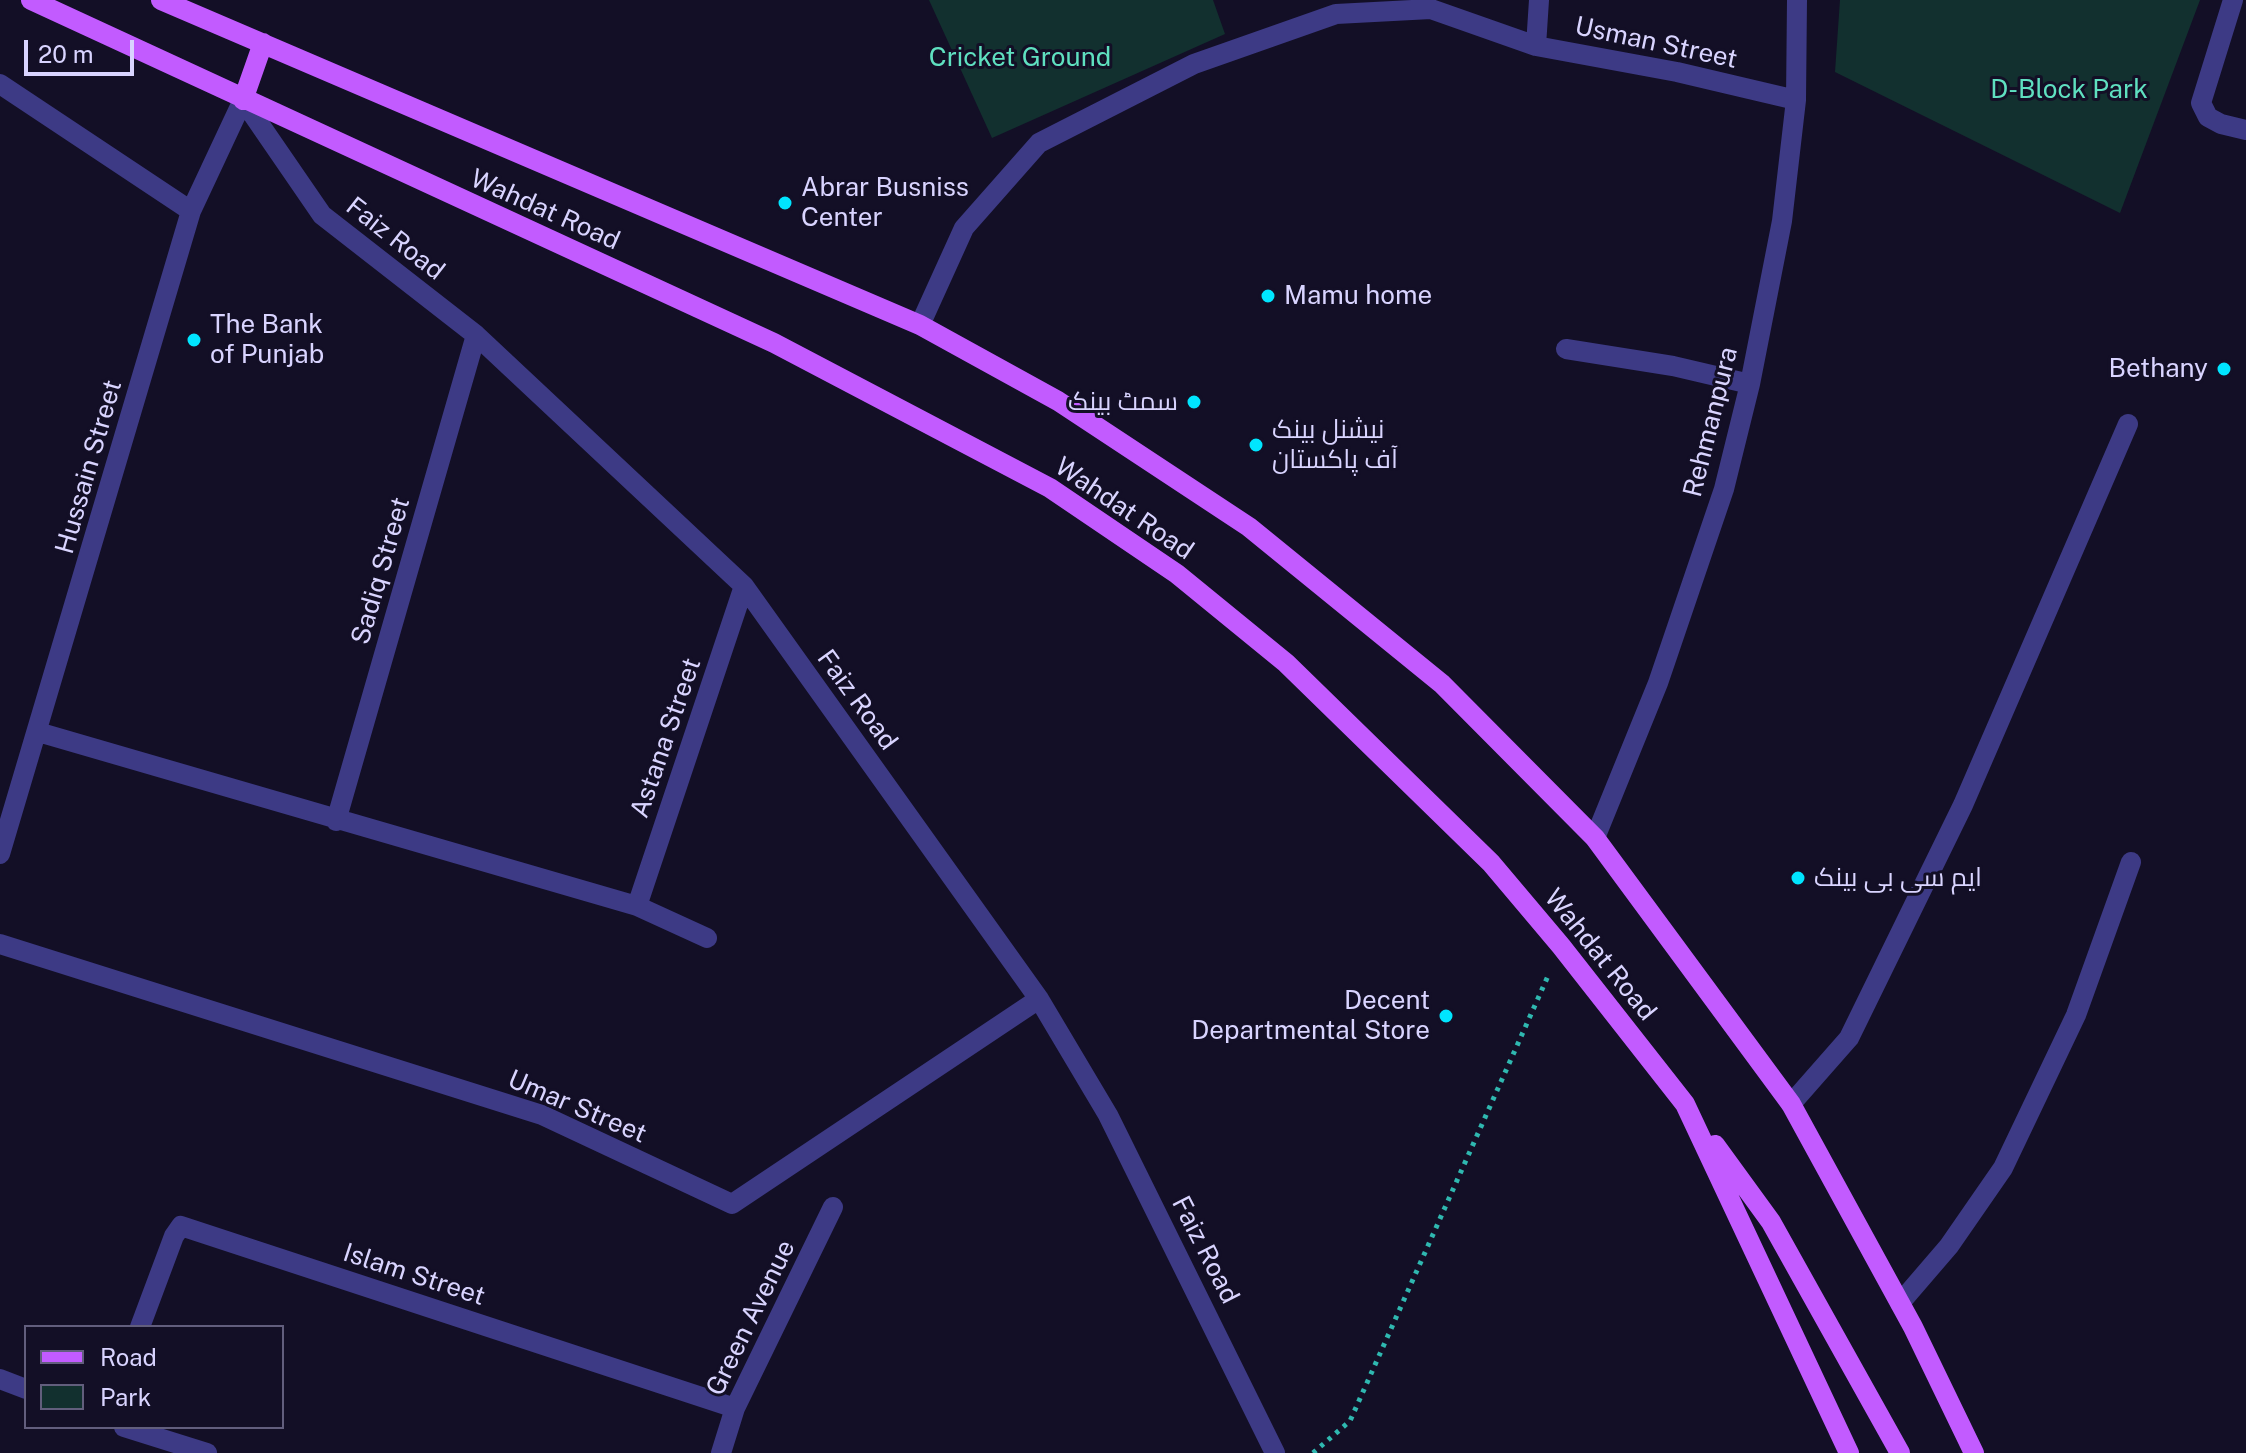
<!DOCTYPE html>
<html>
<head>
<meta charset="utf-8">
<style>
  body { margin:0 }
  #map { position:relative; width:2246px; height:1453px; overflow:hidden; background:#130f26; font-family:"Public Sans",sans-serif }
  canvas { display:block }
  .legend { position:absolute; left:24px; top:1325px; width:260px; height:104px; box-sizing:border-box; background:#130f26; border:2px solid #625e7d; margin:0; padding:10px 14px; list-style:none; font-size:24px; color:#d9d4ff }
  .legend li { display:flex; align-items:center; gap:16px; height:40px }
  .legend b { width:40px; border:2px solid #625e7d }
  .scale { position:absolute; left:24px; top:40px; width:110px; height:36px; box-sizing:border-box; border:4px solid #d9d4ff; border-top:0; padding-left:10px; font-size:24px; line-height:28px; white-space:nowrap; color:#d9d4ff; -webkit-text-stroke:6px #130f26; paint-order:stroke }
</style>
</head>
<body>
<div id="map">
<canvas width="2246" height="1453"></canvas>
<ul class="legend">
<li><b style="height:10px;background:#c25bff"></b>Road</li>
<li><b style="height:22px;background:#12302f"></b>Park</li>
</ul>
<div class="scale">20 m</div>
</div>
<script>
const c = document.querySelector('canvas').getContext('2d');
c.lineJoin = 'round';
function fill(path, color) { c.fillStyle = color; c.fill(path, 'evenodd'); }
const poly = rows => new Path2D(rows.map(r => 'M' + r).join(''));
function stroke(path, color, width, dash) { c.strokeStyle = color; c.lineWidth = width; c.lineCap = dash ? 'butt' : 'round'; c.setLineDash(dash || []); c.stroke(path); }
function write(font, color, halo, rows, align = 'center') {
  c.font = font + ' "Public Sans",Cairo,sans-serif'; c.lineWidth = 6; c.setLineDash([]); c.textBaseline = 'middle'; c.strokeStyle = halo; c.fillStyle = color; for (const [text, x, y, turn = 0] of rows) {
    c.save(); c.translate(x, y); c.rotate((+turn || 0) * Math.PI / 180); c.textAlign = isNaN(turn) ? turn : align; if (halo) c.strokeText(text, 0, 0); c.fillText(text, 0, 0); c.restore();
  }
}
fill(poly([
  [929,0,1213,0,1225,34,992,138],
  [1840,0,2200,0,2120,213,1835,72]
]), '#12302f');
stroke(poly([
  [1313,1453,1350,1421,1548,976]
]), '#2fb8b0', 5, [4, 6]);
stroke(poly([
  [2233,0,2201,103,2208,117,2221,124,2246,130],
  [1536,46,1539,0],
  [0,84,191,211],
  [243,100,322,215,476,335,744,586,1039,999,1108,1115,1275,1453],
  [920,325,964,228,1039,143,1194,64,1336,14,1431,9,1536,46,1677,72,1796,100],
  [1566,349,1673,366,1750,384],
  [38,732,637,906,707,938],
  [336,821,476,335],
  [1595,838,1658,683,1724,489,1750,384,1782,221,1796,100,1797,0],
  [0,854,191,211,243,100],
  [637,906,744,586],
  [0,944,542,1115,732,1204,1039,999],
  [1791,1104,1849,1038,1963,805,2128,424],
  [1900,1303,1949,1246,2003,1168,2076,1015,2131,862],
  [140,1327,174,1236,181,1226,735,1408],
  [0,1379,26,1389],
  [124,1427,207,1453],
  [721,1453,735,1408,833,1207]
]), '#3d3a85', 20);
stroke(poly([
  [31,0,774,343,1050,488,1177,574,1286,663,1491,863,1561,946,1685,1104,1849,1453],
  [161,0,920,325,1058,401,1249,527,1442,684,1595,838,1791,1104,1913,1327,1974,1453],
  [243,100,263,43],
  [1715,1145,1771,1222,1900,1453]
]), '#c25bff', 20);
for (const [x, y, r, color] of [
  [785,203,8,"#00e5ff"],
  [1268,296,8,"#00e5ff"],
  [194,340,8,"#00e5ff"],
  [2224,369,8,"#00e5ff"],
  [1194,402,8,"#00e5ff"],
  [1256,445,8,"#00e5ff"],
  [1798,878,8,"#00e5ff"],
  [1446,1016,8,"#00e5ff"]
]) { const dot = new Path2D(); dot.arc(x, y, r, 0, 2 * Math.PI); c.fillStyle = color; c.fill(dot); stroke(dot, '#130f26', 3); }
write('26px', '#d9d4ff', '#130f26', [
  ["Usman Street",1656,43,12],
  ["Wahdat Road",545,210,24],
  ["Faiz Road",395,239,38],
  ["Rehmanpura",1711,422,-76],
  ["Hussain Street",89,467,-74],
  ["Wahdat Road",1124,509,34],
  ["Sadiq Street",381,571,-74],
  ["Faiz Road",857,700,54],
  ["Astana Street",666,738,-71],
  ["Wahdat Road",1600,955,51],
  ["Umar Street",577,1107,23],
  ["Faiz Road",1205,1250,63],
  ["Islam Street",414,1275,18],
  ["Green Avenue",751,1318,-64]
]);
write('26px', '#5fe0c0', '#130f26', [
  ["Cricket Ground",1020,58],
  ["D-Block Park",2069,90]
]);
write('26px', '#d9d4ff', '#130f26', [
  ["Abrar Busniss",801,188],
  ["Center",801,218],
  ["Mamu home",1284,296],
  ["The Bank",210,325],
  ["of Punjab",210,355],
  ["Bethany",2208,369,"right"],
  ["سمٹ بینک",1178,402,"right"],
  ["نیشنل بینک",1272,430],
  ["آف پاکستان",1272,460],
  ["ایم سی بی بینک",1814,878],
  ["Decent",1430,1001,"right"],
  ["Departmental Store",1430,1031,"right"]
], 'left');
</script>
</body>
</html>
